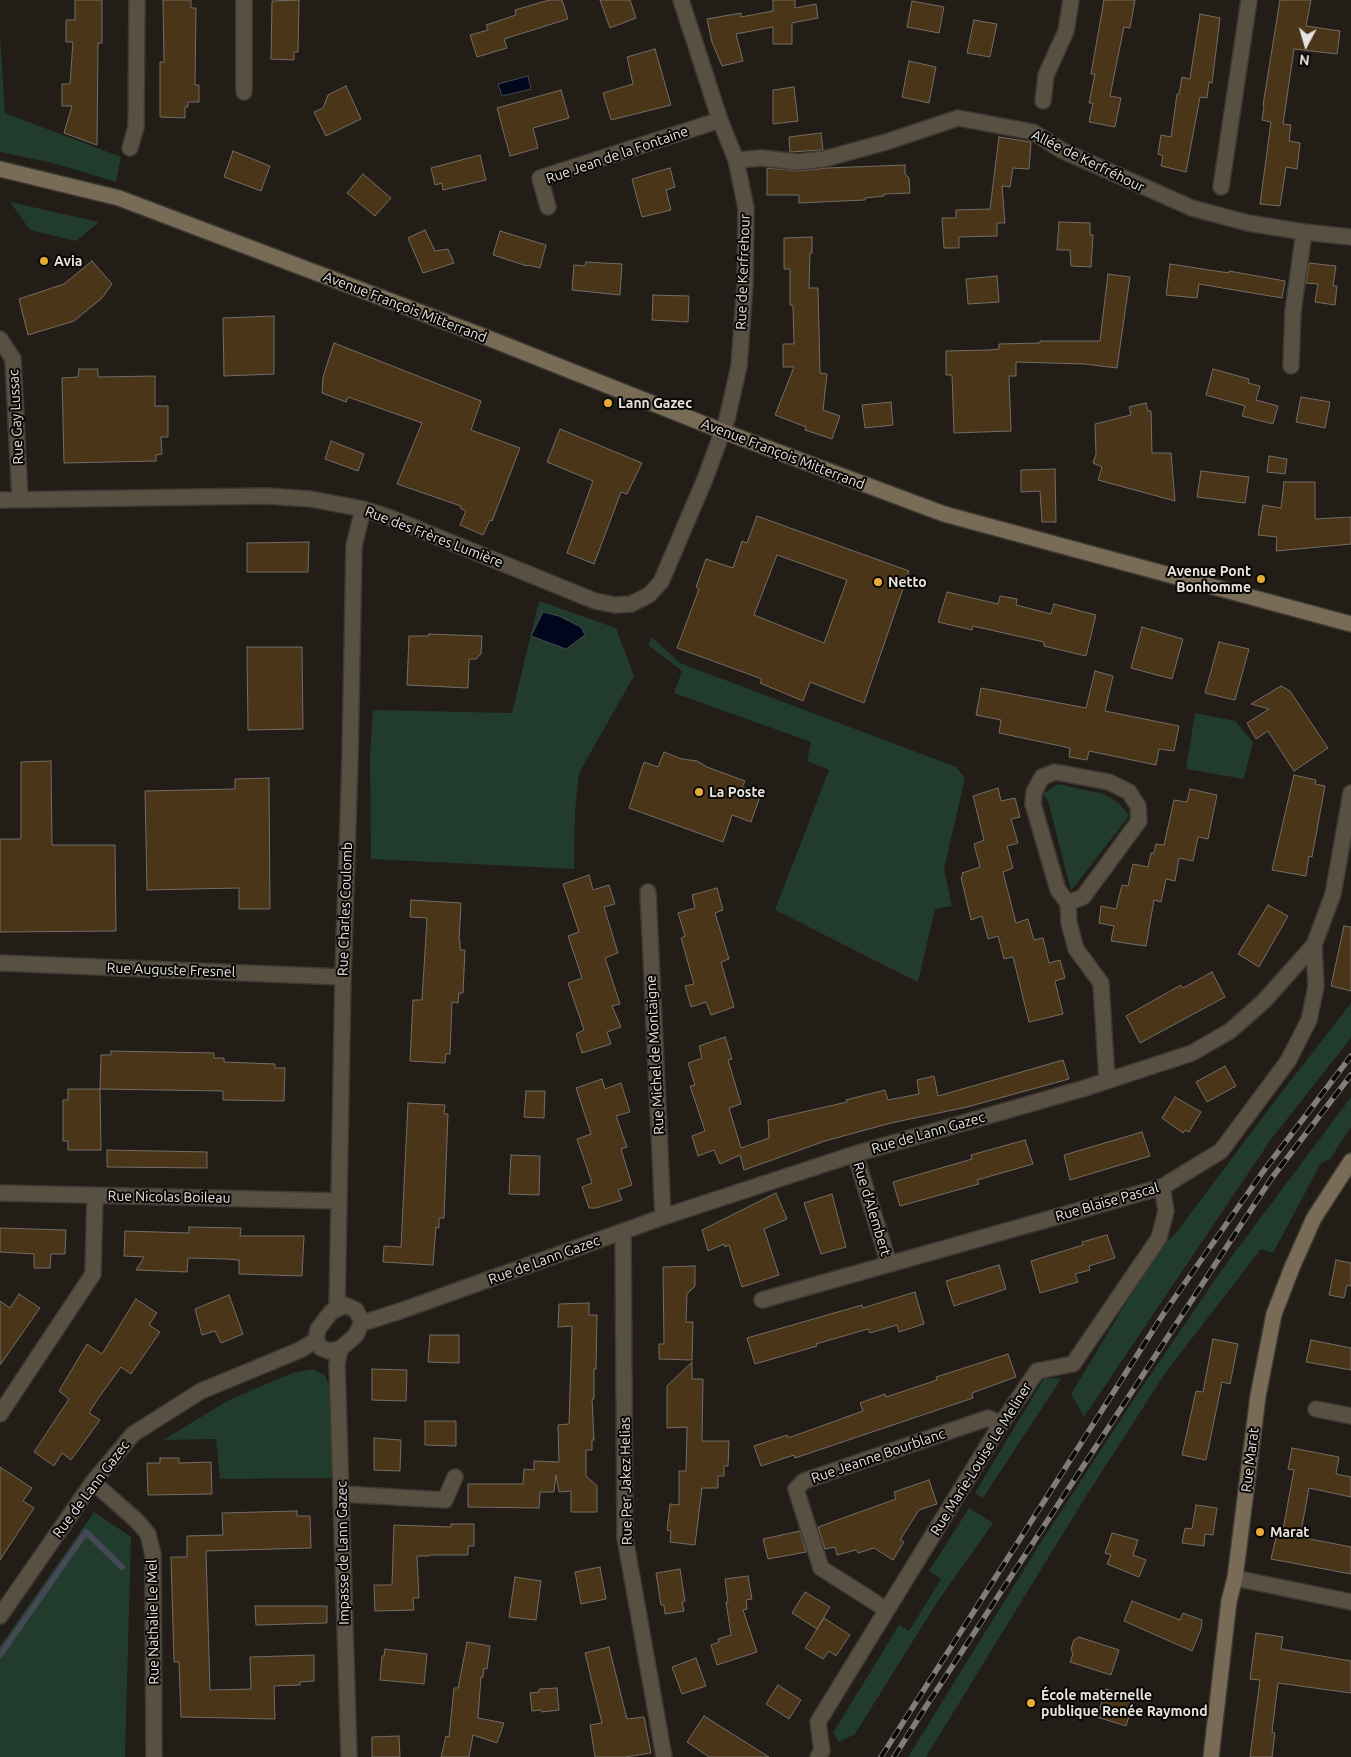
<!DOCTYPE html>
<html>
<head>
<meta charset="utf-8">
<style>
  body { margin:0 }
  #map { position:relative; width:1351px; height:1757px; overflow:hidden; background:#221d17; font-family:Ubuntu,sans-serif }
  canvas { display:block }
  .north { position:absolute; left:1281px; top:20px; width:50px; height:50px; -webkit-text-stroke:4px #0a0806; paint-order:stroke; rotate:186deg; font-size:14px; font-weight:700; line-height:20px; text-align:center; color:#e7e4e0 }
  .north::after { content:''; display:block; margin:auto; width:18px; height:22px; background:#e7e4e0; clip-path:polygon(50% 0,100% 100%,50% 72%,0 100%) }
</style>
</head>
<body>
<div id="map">
<canvas width="1351" height="1757"></canvas>
<div class="north">N</div>
</div>
<script>
const c = document.querySelector('canvas').getContext('2d');
c.lineJoin = 'round';
function fill(path, color) { c.fillStyle = color; c.fill(path, 'evenodd'); }
const poly = rows => new Path2D(rows.map(r => 'M' + r).join(''));
function stroke(path, color, width, dash) { c.strokeStyle = color; c.lineWidth = width; c.lineCap = dash ? 'butt' : 'round'; c.setLineDash(dash || []); c.stroke(path); }
function write(font, color, halo, rows, align = 'center') {
  c.font = font + ' Ubuntu,sans-serif'; c.lineWidth = 4; c.setLineDash([]); c.textBaseline = 'middle'; c.strokeStyle = halo; c.fillStyle = color; for (const [text, x, y, turn = 0] of rows) {
    c.save(); c.translate(x, y); c.rotate((+turn || 0) * Math.PI / 180); c.textAlign = isNaN(turn) ? turn : align; if (halo) c.strokeText(text, 0, 0); c.fillText(text, 0, 0); c.restore();
  }
}
fill(poly([
  [0,32,5,113,121,157,116,182,57,164,0,152],
  [10,202,99,222,76,241,30,230],
  [539,601,616,628,634,676,579,773,575,812,574,869,371,859,370,759,373,710,512,713],
  [652,637,680,663,956,767,965,778,944,869,952,906,935,909,918,982,775,910,829,770,807,761,811,742,674,693,682,671,648,645],
  [1195,713,1235,721,1253,742,1244,779,1186,769],
  [1058,784,1104,794,1119,803,1129,816,1071,891,1048,801,1042,794],
  [1351,1003,1351,1038,1272,1138,1084,1417,1071,1394,1159,1248,1175,1234,1281,1093],
  [1351,1097,1351,1127,1330,1159,1321,1163,1273,1253,1261,1249,1166,1372,1083,1501,926,1757,908,1757,1041,1542,1132,1402,1223,1268],
  [314,1369,325,1376,331,1389,335,1478,220,1479,216,1439,163,1440,229,1400,292,1373],
  [1044,1378,1061,1379,983,1498,975,1493],
  [969,1508,993,1523,936,1604,855,1734,839,1742,833,1733,899,1625,909,1631,941,1579,929,1571],
  [94,1512,131,1537,125,1757,0,1757,0,1646]
]), '#213b2c');
const water = poly([
  [528,76,531,89,502,96,498,84,528,76],
  [543,612,559,616,581,627,585,635,566,649,531,636,543,612]
]);
fill(water, '#00061b');
stroke(water, '#454956', 1);
stroke(poly([
  [0,1655,86,1532,122,1567]
]), '#454956', 6);
const building = poly([
  [75,0,102,0,102,43,98,43,97,145,64,133,72,106,62,106,62,84,70,84,73,42,66,42,66,20,75,20,75,0],
  [163,0,191,0,191,8,196,8,195,85,199,85,199,102,188,102,188,107,185,107,185,118,160,117,160,62,164,62,163,0],
  [299,0,298,52,294,52,294,60,271,59,272,1,299,0],
  [549,0,562,0,568,19,504,39,507,48,477,57,470,35,488,30,486,25,516,15,515,10,549,0],
  [600,0,630,0,636,18,610,28,600,0],
  [773,0,795,0,795,8,816,4,818,18,792,23,792,44,773,44,773,27,736,34,743,61,722,66,712,42,707,19,741,13,741,17,773,11,773,0],
  [1104,0,1135,0,1130,28,1124,27,1110,96,1121,98,1115,127,1089,122,1093,103,1089,103,1095,74,1091,74,1104,0],
  [1280,0,1311,0,1306,26,1340,31,1337,54,1294,49,1283,124,1291,125,1289,141,1300,143,1297,169,1286,167,1280,206,1260,204,1271,122,1262,120,1264,106,1263,105,1280,0],
  [912,1,944,7,939,33,907,27,912,1],
  [1200,14,1220,18,1212,83,1209,82,1207,98,1200,97,1186,172,1161,166,1163,156,1158,154,1161,135,1171,137,1177,94,1179,94,1182,77,1190,79,1200,14],
  [974,20,997,24,990,57,967,53,974,20],
  [655,49,671,105,611,120,603,93,633,84,627,57,655,49],
  [909,61,936,67,929,103,902,97,909,61],
  [346,86,361,119,326,136,314,112,323,108,328,95,346,86],
  [794,87,798,121,773,124,773,90,794,87],
  [561,90,569,118,533,128,538,148,510,156,497,108,561,90],
  [821,133,823,150,790,152,789,137,821,133],
  [999,137,1031,142,1029,169,1013,168,1010,187,1002,186,1005,223,997,223,997,236,959,237,959,248,944,248,942,218,956,218,956,210,990,209,999,137],
  [233,151,270,166,261,191,224,177,233,151],
  [480,155,486,180,443,190,442,183,435,185,431,168,480,155],
  [905,165,905,174,909,178,910,193,884,194,884,196,865,198,865,200,799,203,799,195,767,195,767,168,798,171,827,168,905,165],
  [670,168,675,187,666,190,671,210,642,217,632,179,670,168],
  [363,174,391,198,375,216,347,193,363,174],
  [1059,222,1090,223,1090,235,1093,235,1091,267,1071,266,1070,250,1057,250,1059,222],
  [425,230,435,251,448,249,454,263,423,273,408,238,425,230],
  [500,231,546,245,540,268,528,265,527,266,493,255,500,231],
  [812,237,812,253,810,253,809,288,818,288,820,373,827,374,823,410,840,416,832,439,805,430,806,427,775,415,794,367,783,367,783,344,794,344,793,306,790,305,790,269,784,269,784,238,812,237],
  [92,261,112,284,102,298,74,321,28,335,19,299,64,284,92,261],
  [586,262,622,264,620,295,572,290,574,265,585,266,586,262],
  [1309,263,1336,266,1333,286,1337,286,1335,305,1315,302,1318,284,1306,283,1309,263],
  [1170,264,1229,273,1229,271,1285,281,1282,298,1199,284,1197,298,1166,295,1170,264],
  [1108,274,1130,277,1117,368,1084,364,1016,362,1016,376,1009,376,1011,431,954,433,952,375,946,375,946,351,989,350,999,349,999,344,1040,343,1040,341,1100,341,1108,274],
  [997,276,999,302,968,304,966,279,997,276],
  [653,295,689,296,688,322,652,320,653,295],
  [274,316,274,374,224,376,223,318,274,316],
  [334,343,481,401,471,430,520,448,492,521,490,520,483,535,460,525,466,511,460,508,461,506,397,484,422,423,348,397,346,402,322,393,323,377,334,343],
  [79,369,98,369,98,377,155,376,155,406,168,406,168,437,161,437,162,454,156,455,156,461,64,463,62,378,78,377,79,369],
  [1213,369,1249,379,1248,383,1260,386,1256,400,1278,406,1273,424,1242,416,1245,406,1206,395,1213,369],
  [1301,397,1330,402,1325,428,1296,422,1301,397],
  [891,402,893,425,865,428,862,405,891,402],
  [1146,403,1148,411,1151,411,1152,453,1171,453,1175,501,1098,480,1102,467,1093,463,1096,454,1095,424,1131,415,1129,407,1146,403],
  [560,429,642,463,627,494,621,492,594,564,567,553,593,481,547,462,560,429],
  [331,441,364,454,358,471,325,459,331,441],
  [1269,456,1287,459,1285,474,1267,472,1269,456],
  [1055,469,1056,522,1042,522,1040,491,1021,492,1021,470,1055,469],
  [1201,471,1249,477,1245,503,1197,497,1201,471],
  [1284,482,1315,482,1315,519,1351,517,1351,544,1276,551,1277,537,1258,535,1263,505,1281,508,1284,482],
  [757,516,909,571,864,703,810,682,803,701,760,683,762,679,677,648,699,589,696,587,706,559,733,568,742,541,747,543,757,516],
  [777,555,847,580,824,643,754,615,777,555],
  [309,542,308,572,247,572,247,543,309,542],
  [947,592,998,604,1000,596,1017,599,1016,605,1051,614,1054,604,1096,615,1086,656,1044,646,1044,642,973,626,972,630,938,622,947,592],
  [1142,627,1183,639,1172,679,1131,668,1142,627],
  [429,634,482,636,481,654,476,659,469,659,468,688,407,685,409,636,429,636,429,634],
  [1219,642,1249,649,1235,700,1205,693,1219,642],
  [247,647,302,647,303,729,248,730,247,647],
  [1095,671,1113,676,1105,711,1179,726,1174,751,1159,749,1156,765,1089,751,1087,760,1069,757,1070,748,999,733,1001,720,976,715,981,688,1086,708,1095,671],
  [1281,686,1290,691,1328,748,1294,771,1268,731,1256,739,1247,723,1269,709,1251,704,1281,686],
  [664,752,682,759,697,761,707,767,745,781,742,787,761,794,751,822,732,815,723,842,629,808,644,762,658,767,664,752],
  [51,761,52,845,115,845,116,931,0,932,0,839,21,839,21,762,51,761],
  [1294,775,1316,780,1315,784,1325,786,1312,857,1309,856,1306,876,1272,870,1294,775],
  [269,778,270,909,239,909,239,888,147,890,145,791,235,789,235,779,269,778],
  [998,788,1001,801,1015,798,1020,817,1011,819,1018,843,1007,846,1013,868,1003,872,1016,923,1028,919,1034,940,1043,938,1049,963,1060,960,1065,978,1055,981,1063,1014,1029,1022,1013,957,1004,959,998,936,988,939,982,916,971,920,961,877,963,876,962,873,980,867,974,844,984,840,973,796,998,788],
  [1190,789,1217,795,1208,839,1198,837,1193,861,1179,858,1175,881,1166,879,1161,902,1154,900,1146,946,1111,941,1114,926,1099,923,1101,906,1116,909,1122,885,1128,886,1133,864,1148,867,1151,853,1154,853,1156,844,1164,845,1174,800,1187,802,1190,789],
  [589,875,593,890,609,885,615,904,604,907,618,953,605,958,620,1004,612,1006,621,1027,607,1032,611,1044,582,1053,576,1034,584,1030,568,983,582,978,568,936,579,932,563,884,589,875],
  [717,888,723,910,715,913,729,959,721,962,734,1007,711,1015,706,1002,691,1007,685,986,694,984,681,938,685,936,678,913,695,908,692,895,717,888],
  [411,900,461,903,459,941,460,941,460,950,465,950,463,993,459,993,458,1003,452,1002,450,1054,446,1054,445,1063,410,1061,413,1000,422,1000,427,918,410,917,411,900],
  [1268,905,1288,916,1259,967,1238,954,1268,905],
  [1344,926,1351,927,1351,991,1331,986,1344,926],
  [1212,972,1225,997,1140,1043,1126,1016,1181,985,1183,988,1212,972],
  [725,1037,732,1059,728,1060,741,1104,729,1108,741,1148,769,1138,768,1120,847,1102,846,1100,885,1090,888,1100,919,1094,917,1080,934,1076,938,1096,1063,1060,1069,1079,967,1107,891,1123,825,1141,744,1170,740,1155,720,1164,714,1150,698,1156,692,1136,705,1131,690,1086,695,1085,688,1063,702,1058,699,1046,725,1037],
  [111,1051,214,1053,214,1058,224,1058,224,1062,275,1064,275,1068,285,1068,284,1101,223,1100,223,1091,100,1089,101,1150,68,1150,68,1141,63,1141,63,1100,68,1100,68,1089,100,1089,101,1055,111,1055,111,1051],
  [1225,1066,1236,1086,1207,1102,1196,1082,1225,1066],
  [602,1079,605,1089,621,1083,630,1112,616,1116,627,1147,621,1149,632,1185,618,1190,622,1200,596,1208,589,1208,582,1187,592,1183,577,1139,591,1134,576,1088,602,1079],
  [526,1091,545,1091,544,1118,524,1117,526,1091],
  [1175,1097,1201,1112,1189,1132,1185,1130,1183,1133,1162,1118,1175,1097],
  [408,1103,445,1105,444,1114,448,1114,444,1218,439,1218,439,1228,436,1227,433,1265,383,1262,384,1246,401,1247,408,1103],
  [1142,1132,1150,1156,1070,1180,1064,1155,1142,1132],
  [1025,1140,1033,1164,977,1180,979,1184,900,1206,893,1182,972,1159,971,1155,1025,1140],
  [107,1150,207,1152,207,1168,107,1167,107,1150],
  [511,1155,540,1156,539,1195,509,1194,511,1155],
  [776,1193,787,1219,764,1229,779,1275,742,1287,729,1245,725,1247,724,1244,708,1251,702,1230,776,1193],
  [832,1194,846,1247,821,1254,804,1203,832,1194],
  [189,1227,241,1228,240,1236,304,1236,302,1276,239,1274,239,1260,226,1259,188,1258,187,1272,136,1270,144,1257,124,1256,125,1231,189,1233,189,1227],
  [0,1228,66,1230,65,1254,51,1254,50,1268,34,1268,34,1254,0,1252,0,1228],
  [1107,1235,1115,1258,1089,1266,1090,1270,1075,1274,1078,1282,1040,1293,1031,1261,1083,1245,1082,1242,1107,1235],
  [1336,1260,1351,1263,1351,1286,1347,1285,1344,1298,1329,1295,1336,1260],
  [999,1265,1006,1289,954,1306,946,1281,999,1265],
  [695,1266,695,1286,687,1294,686,1322,693,1322,692,1360,659,1359,659,1344,664,1344,663,1267,695,1266],
  [915,1292,924,1324,899,1332,897,1325,870,1333,868,1329,816,1344,817,1346,755,1364,747,1338,862,1305,863,1308,915,1292],
  [19,1294,40,1308,0,1365,0,1301,10,1308,19,1294],
  [229,1295,243,1334,221,1343,215,1331,202,1335,195,1309,229,1295],
  [136,1299,157,1313,149,1325,160,1332,131,1374,121,1367,97,1400,89,1413,100,1420,71,1460,62,1453,54,1466,34,1452,69,1399,59,1391,87,1344,102,1354,136,1299],
  [589,1303,589,1315,597,1315,596,1369,594,1369,594,1399,592,1399,594,1440,592,1440,592,1450,586,1450,586,1476,597,1486,597,1512,571,1512,571,1491,559,1492,556,1475,554,1492,540,1492,539,1508,468,1507,468,1484,523,1484,524,1469,534,1470,534,1461,559,1462,558,1425,569,1424,572,1326,558,1327,559,1304,589,1303],
  [430,1335,459,1335,459,1363,428,1362,430,1335],
  [1213,1339,1238,1344,1230,1384,1222,1382,1206,1460,1182,1455,1196,1391,1203,1392,1213,1339],
  [1311,1340,1351,1348,1351,1370,1306,1362,1311,1340],
  [1008,1354,1016,1377,972,1393,973,1398,795,1458,794,1455,761,1466,754,1446,787,1435,788,1438,863,1411,860,1403,885,1394,886,1397,937,1380,936,1377,1008,1354],
  [692,1362,692,1379,703,1379,702,1441,729,1441,728,1466,724,1466,724,1476,718,1476,718,1488,702,1488,695,1545,670,1542,671,1531,667,1530,670,1504,679,1505,679,1471,686,1471,687,1427,667,1428,667,1386,692,1362],
  [372,1369,407,1370,406,1401,372,1400,372,1369],
  [425,1421,456,1421,456,1446,425,1445,425,1421],
  [374,1438,401,1440,400,1471,374,1470,374,1438],
  [1292,1448,1339,1457,1336,1474,1351,1477,1351,1497,1309,1488,1300,1537,1351,1547,1351,1574,1271,1559,1278,1529,1283,1530,1289,1497,1294,1470,1288,1469,1292,1448],
  [160,1458,179,1458,179,1463,211,1462,212,1494,148,1495,147,1463,160,1463,160,1458],
  [0,1467,32,1488,23,1501,34,1508,0,1560,0,1467],
  [929,1480,937,1504,919,1510,900,1540,904,1542,893,1560,874,1548,858,1553,856,1550,837,1555,835,1547,825,1549,818,1527,896,1499,894,1492,929,1480],
  [1196,1505,1217,1508,1213,1535,1205,1534,1204,1546,1182,1543,1185,1528,1192,1529,1196,1505],
  [297,1511,297,1516,310,1516,311,1548,206,1551,210,1690,251,1689,250,1657,314,1655,314,1681,300,1682,300,1685,274,1686,275,1719,181,1717,179,1662,174,1662,171,1557,187,1557,187,1536,223,1535,222,1513,297,1511],
  [451,1524,474,1524,474,1546,468,1546,468,1555,430,1555,429,1556,417,1556,419,1598,413,1598,414,1610,375,1611,374,1585,392,1585,394,1525,451,1527,451,1524],
  [800,1531,806,1552,768,1559,763,1539,800,1531],
  [1112,1533,1138,1540,1133,1555,1146,1560,1139,1577,1107,1564,1111,1555,1105,1553,1112,1533],
  [600,1567,606,1599,581,1604,575,1572,600,1567],
  [680,1569,685,1601,682,1602,684,1611,665,1614,664,1605,661,1605,656,1573,680,1569],
  [748,1576,752,1599,746,1600,747,1609,743,1610,757,1652,717,1665,711,1645,719,1642,718,1639,731,1635,726,1602,728,1602,725,1579,748,1576],
  [515,1577,541,1581,536,1620,509,1617,515,1577],
  [805,1592,830,1607,817,1629,792,1613,805,1592],
  [1132,1601,1180,1620,1183,1613,1202,1620,1201,1629,1192,1651,1124,1621,1132,1601],
  [255,1606,327,1606,327,1623,256,1625,255,1606],
  [824,1618,850,1635,836,1656,829,1651,823,1659,805,1648,824,1618],
  [1256,1633,1283,1637,1281,1649,1351,1661,1351,1693,1278,1683,1272,1732,1275,1733,1272,1757,1250,1757,1260,1680,1250,1679,1256,1633],
  [1079,1637,1119,1650,1111,1675,1070,1662,1073,1654,1071,1649,1074,1640,1079,1637],
  [467,1642,490,1646,487,1669,484,1668,483,1677,481,1677,478,1718,504,1723,497,1743,473,1735,469,1757,441,1757,446,1736,449,1737,454,1688,458,1688,467,1642],
  [609,1647,627,1719,644,1717,651,1753,625,1757,595,1757,590,1725,602,1723,585,1653,609,1647],
  [385,1649,427,1654,424,1684,380,1680,382,1656,384,1656,385,1649],
  [696,1658,706,1686,682,1694,672,1667,696,1658],
  [778,1685,801,1700,789,1719,766,1704,778,1685],
  [557,1688,559,1710,542,1712,541,1710,532,1711,530,1693,539,1692,539,1689,557,1688],
  [1106,1689,1135,1697,1126,1726,1097,1717,1106,1689],
  [704,1716,769,1757,709,1757,687,1742,704,1716],
  [399,1736,400,1757,372,1757,372,1737,399,1736]
]);
fill(building, '#4b3519');
stroke(building, '#736d66', 1);
const minor = poly([
  [244,92,244,0],
  [1043,101,1046,75,1066,31,1071,0],
  [130,148,136,127,137,0],
  [736,160,762,158,797,162,824,159,886,142,958,118,1033,132,1061,150,1192,208,1248,223,1304,232,1351,237],
  [1221,187,1249,0],
  [548,207,540,178,720,120],
  [0,339,13,359,20,500],
  [1291,366,1293,311,1304,232],
  [0,500,266,496,311,499,363,509,391,518,595,601,615,605,631,604,649,595,661,582,705,479,727,419,739,366,745,284,746,208,736,160,720,120,681,0],
  [648,892,663,1217],
  [1068,903,1083,897,1139,821,1138,806,1129,792,1109,782,1055,772,1042,777,1034,792,1033,804,1058,890,1068,903,1069,923,1076,949,1101,983,1107,1081],
  [0,963,343,977],
  [855,1154,889,1264],
  [0,1193,338,1201],
  [623,1231,625,1538,664,1757],
  [762,1300,1162,1187,1221,1151,1288,1061,1309,1020,1316,986,1314,945],
  [345,1305,356,1310,362,1322,356,1335,340,1349,329,1351,321,1348,316,1340,318,1329,331,1312,345,1305],
  [337,1309,343,977,350,759,354,546,363,509],
  [362,1322,369,1321,403,1310,663,1217,855,1154,1085,1088,1192,1053,1230,1031,1264,1001,1314,945,1333,894,1351,793],
  [340,1349,337,1364,349,1757],
  [1316,1409,1351,1416],
  [0,1414,93,1274,95,1195],
  [93,1482,137,1521,148,1534,153,1555,154,1757],
  [342,1494,445,1500,455,1477],
  [1235,1578,1351,1602],
  [887,1610,821,1568,796,1489,804,1481,988,1418,1001,1424],
  [0,1616,93,1482,133,1434,201,1391,300,1350,316,1340],
  [818,1757,822,1751,818,1722,1001,1424,1037,1371,1073,1364,1159,1238,1166,1211,1162,1187]
]);
const secondary = poly([
  [0,169,119,198,488,338,722,431,944,514,1351,624],
  [1211,1757,1229,1601,1235,1578,1258,1396,1274,1314,1293,1265,1314,1218,1351,1161]
]);
stroke(minor, '#3e3933', 18);
stroke(secondary, '#3e3933', 18);
stroke(minor, '#585043', 15);
stroke(secondary, '#786c57', 15);
const rail = poly([
  [881,1757,1164,1313,1262,1173,1351,1056],
  [894,1757,925,1708,1271,1179,1351,1075]
]);
stroke(rail, '#817d78', 5.5);
stroke(rail, '#0a0806', 4, [11]);
for (const [x, y, r, color] of [
  [44,261,5,"#e7ac36"],
  [608,403,5,"#e7ac36"],
  [1261,579,5,"#e7ac36"],
  [878,582,5,"#e7ac36"],
  [699,792,5,"#e7ac36"],
  [1260,1532,5,"#e7ac36"],
  [1031,1703,5,"#e7ac36"]
]) { const dot = new Path2D(); dot.arc(x, y, r, 0, 2 * Math.PI); c.fillStyle = color; c.fill(dot); stroke(dot, '#0a0806', 2); }
write('14px', '#e7e4e0', '#0a0806', [
  ["Rue Jean de la Fontaine",617,155,-19],
  ["Allée de Kerfréhour",1088,161,26],
  ["Rue de Kerfrehour",743,272,-88],
  ["Avenue François Mitterrand",405,307,21],
  ["Rue Gay Lussac",16,417,-93],
  ["Avenue François Mitterrand",783,454,21],
  ["Rue des Frères Lumière",434,537,21],
  ["Rue Charles Coulomb",345,909,-88],
  ["Rue Auguste Fresnel",171,970,2],
  ["Rue Michel de Montaigne",655,1055,-93],
  ["Rue de Lann Gazec",928,1133,-16],
  ["Rue Nicolas Boileau",169,1197,1],
  ["Rue Blaise Pascal",1107,1202,-16],
  ["Rue d'Alembert",872,1209,73],
  ["Rue de Lann Gazec",544,1260,-20],
  ["Rue Jeanne Bourblanc",878,1456,-19],
  ["Rue Marie-Louise Le Meliner",981,1459,-58],
  ["Rue Marat",1250,1460,-83],
  ["Rue Per Jakez Helias",626,1481,-91],
  ["Rue de Lann Gazec",91,1489,-53],
  ["Impasse de Lann Gazec",343,1553,-91],
  ["Rue Nathalie Le Mel",153,1622,-91]
]);
write('bold 14px', '#e7e4e0', '#0a0806', [
  ["Avia",54,261],
  ["Lann Gazec",618,403],
  ["Avenue Pont",1251,571,"right"],
  ["Bonhomme",1251,587,"right"],
  ["Netto",888,582],
  ["La Poste",709,792],
  ["Marat",1270,1532],
  ["École maternelle",1041,1695],
  ["publique Renée Raymond",1041,1711]
], 'left');
</script>
</body>
</html>
